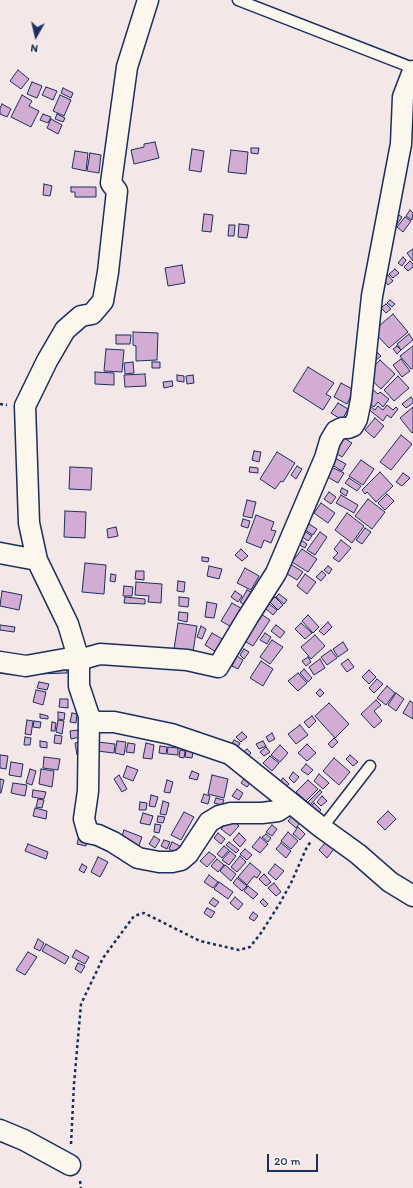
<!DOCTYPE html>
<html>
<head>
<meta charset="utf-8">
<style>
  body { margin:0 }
  #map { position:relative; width:413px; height:1188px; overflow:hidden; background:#f3e8e7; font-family:Itim,sans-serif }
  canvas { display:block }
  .north { position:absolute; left:16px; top:16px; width:40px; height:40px; -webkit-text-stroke:3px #fbf7ec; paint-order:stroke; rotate:188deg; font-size:11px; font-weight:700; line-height:16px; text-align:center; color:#1b2f5e }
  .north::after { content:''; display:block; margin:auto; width:14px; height:18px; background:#1b2f5e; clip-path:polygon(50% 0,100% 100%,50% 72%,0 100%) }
  .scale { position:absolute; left:267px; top:1154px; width:51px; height:18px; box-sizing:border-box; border:2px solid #1b2f5e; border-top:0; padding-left:5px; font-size:12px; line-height:14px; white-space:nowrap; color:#1b2f5e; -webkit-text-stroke:3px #fbf7ec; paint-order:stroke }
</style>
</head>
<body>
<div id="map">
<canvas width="413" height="1188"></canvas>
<div class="north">N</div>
<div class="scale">20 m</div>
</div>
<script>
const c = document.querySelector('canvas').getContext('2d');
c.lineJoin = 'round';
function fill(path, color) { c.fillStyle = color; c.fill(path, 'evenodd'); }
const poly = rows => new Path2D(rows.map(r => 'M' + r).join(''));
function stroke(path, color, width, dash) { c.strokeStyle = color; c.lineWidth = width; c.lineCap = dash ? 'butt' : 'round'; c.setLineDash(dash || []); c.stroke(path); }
const building = poly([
  [18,70,29,79,21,89,10,81,18,70],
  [32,82,42,86,37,98,27,94,32,82],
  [46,87,57,91,53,100,42,95,46,87],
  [63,88,73,93,71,98,61,93,63,88],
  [22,95,32,101,29,106,39,111,31,127,11,117,22,95],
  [60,95,71,100,64,116,53,111,60,95],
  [2,104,11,109,7,117,0,114,0,108,2,104],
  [43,114,51,117,48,123,40,120,43,114],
  [57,114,65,118,63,122,55,119,57,114],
  [51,119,62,125,58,134,47,128,51,119],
  [155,142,159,158,134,164,131,150,144,147,144,144,155,142],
  [251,148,259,148,258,154,251,153,251,148],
  [192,149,204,151,201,172,189,170,192,149],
  [231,150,248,152,246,174,228,172,231,150],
  [75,151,88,153,86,171,72,168,75,151],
  [90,153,101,155,99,173,87,171,90,153],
  [44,184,52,186,50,196,43,195,44,184],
  [71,187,96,187,96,197,75,197,75,192,71,192,71,187],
  [410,210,413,213,412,220,406,216,410,210],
  [204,214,213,215,211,232,202,231,204,214],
  [397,214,402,217,396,226,391,223,397,214],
  [405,217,411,221,403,232,397,227,405,217],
  [239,224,249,225,247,238,238,237,239,224],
  [229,225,235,225,234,236,228,236,229,225],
  [413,249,413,261,407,253,413,249],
  [403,257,406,260,402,266,398,263,403,257],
  [410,261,413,264,413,267,408,271,404,267,410,261],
  [182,265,185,283,168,286,165,268,182,265],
  [395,269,399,273,393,278,389,274,395,269],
  [388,275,393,281,388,285,382,278,388,275],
  [390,300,395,304,392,307,387,303,390,300],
  [386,304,391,309,386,313,381,308,386,304],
  [393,314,408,332,389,348,373,331,393,314],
  [133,332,158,333,157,360,136,361,136,346,133,345,133,332],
  [409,334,413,340,401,350,397,344,409,334],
  [116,335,131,335,130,344,116,344,116,335],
  [397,346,401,350,397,354,393,349,397,346],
  [413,346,413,368,411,369,400,356,413,346],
  [106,349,124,350,122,372,104,371,106,349],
  [374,349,381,356,375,361,369,355,374,349],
  [401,359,410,371,402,377,393,365,401,359],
  [380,360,395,374,381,389,366,375,380,360],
  [133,362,134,373,125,374,124,363,133,362],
  [152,362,160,362,160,368,152,368,152,362],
  [308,367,334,383,326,394,331,397,323,410,293,391,308,367],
  [95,372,114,373,114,385,95,384,95,372],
  [145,374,146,386,125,387,124,375,145,374],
  [177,375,184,376,184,382,177,381,177,375],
  [193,375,194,383,187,384,186,376,193,375],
  [398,376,409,388,394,401,384,390,398,376],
  [172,381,173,386,164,388,163,382,172,381],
  [341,383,354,390,347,404,334,397,341,383],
  [372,389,378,394,380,392,389,399,383,407,378,402,374,407,363,399,372,389],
  [411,397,413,400,413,403,406,408,402,404,411,397],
  [338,403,348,409,342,420,331,413,338,403],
  [369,405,375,410,378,406,383,410,387,405,393,410,396,407,398,409,391,418,387,415,383,421,367,408,369,405],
  [413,407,413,432,412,433,400,418,413,407],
  [375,418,384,426,374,438,365,430,375,418],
  [401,435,412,444,391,470,380,462,401,435],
  [341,436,352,443,342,457,331,450,341,436],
  [254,451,261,452,259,462,252,460,254,451],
  [277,452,295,463,283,482,281,481,275,489,260,479,277,452],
  [333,457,346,464,342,471,329,463,333,457],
  [361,460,374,469,363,485,349,476,361,460],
  [297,466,302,469,296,479,291,475,297,466],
  [329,466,344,473,338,483,324,475,329,466],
  [70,467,92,468,91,490,69,489,70,467],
  [250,467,258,468,258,473,249,472,250,467],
  [380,472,393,486,376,502,367,492,365,494,362,490,380,472],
  [403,473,410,478,402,486,396,482,403,473],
  [349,478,361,486,357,491,345,483,349,478],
  [342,488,348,491,346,496,340,492,342,488],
  [329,492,336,497,331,504,324,499,329,492],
  [387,494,394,501,385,510,378,503,387,494],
  [341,495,358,505,354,513,336,503,341,495],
  [368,499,385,512,372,529,355,516,368,499],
  [247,500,256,502,252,518,243,516,247,500],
  [321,503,335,513,328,523,314,513,321,503],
  [65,511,86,512,85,538,64,537,65,511],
  [347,513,364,526,352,543,335,530,347,513],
  [256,515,274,522,271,530,276,531,271,543,264,540,261,548,246,542,256,515],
  [243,519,250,521,248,528,241,526,243,519],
  [309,524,317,529,313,535,305,530,309,524],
  [116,527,118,536,108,538,107,529,116,527],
  [365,528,371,532,362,544,356,540,365,528],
  [304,531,312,536,308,541,301,536,304,531],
  [320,532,327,537,315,555,307,550,320,532],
  [298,538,307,544,305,548,296,543,298,538],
  [341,540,351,548,339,562,333,558,338,553,334,549,341,540],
  [241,549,248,556,242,561,235,555,241,549],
  [302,549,317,559,308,572,292,562,302,549],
  [202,557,209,558,208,562,202,561,202,557],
  [85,563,106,565,104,594,82,592,85,563],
  [289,563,303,572,297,580,284,572,289,563],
  [209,566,222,569,219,579,207,576,209,566],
  [328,566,332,569,329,574,324,570,328,566],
  [245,568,259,576,251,590,237,583,245,568],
  [136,571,144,571,144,580,135,579,136,571],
  [322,571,326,575,321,581,316,577,322,571],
  [111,574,116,575,115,582,110,581,111,574],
  [305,574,316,582,307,594,297,586,305,574],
  [178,581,185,582,184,592,177,591,178,581],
  [136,582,162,584,161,603,148,602,149,596,135,595,136,582],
  [124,586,133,587,132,596,123,596,124,586],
  [247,590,259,596,252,609,240,602,247,590],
  [2,591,22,595,19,610,0,606,2,591],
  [235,591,242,596,238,602,231,597,235,591],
  [279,594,287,600,284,604,276,597,279,594],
  [125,597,145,599,145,604,124,603,125,597],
  [179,597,189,598,188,607,179,606,179,597],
  [275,597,283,605,278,610,270,602,275,597],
  [207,602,217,604,214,618,205,617,207,602],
  [232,603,244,610,233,628,221,621,232,603],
  [268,603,277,610,273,615,265,608,268,603],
  [179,612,188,613,187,622,178,620,179,612],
  [261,614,270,620,253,646,243,640,261,614],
  [308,615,319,627,313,633,302,621,308,615],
  [328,622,332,627,324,635,319,631,328,622],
  [178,623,197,626,193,652,174,649,178,623],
  [301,623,312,633,305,639,295,629,301,623],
  [0,625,15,627,14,632,0,630,0,625],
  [276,625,285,632,280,638,271,631,276,625],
  [201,626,206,629,202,639,197,637,201,626],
  [212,633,224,640,216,652,205,645,212,633],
  [265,633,271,637,267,644,260,640,265,633],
  [315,635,325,646,311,659,301,647,315,635],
  [272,640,283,647,270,664,260,657,272,640],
  [343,642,348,650,338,657,333,649,343,642],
  [244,649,249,652,244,659,240,655,244,649],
  [331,650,337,658,327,665,321,657,331,650],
  [237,656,243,660,238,669,232,666,237,656],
  [308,657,311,662,306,666,302,661,308,657],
  [320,659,325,668,314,675,309,667,320,659],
  [348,659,354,667,347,672,341,664,348,659],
  [261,661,273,669,263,686,250,678,261,661],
  [66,664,67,673,38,674,37,665,66,664],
  [304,669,312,678,308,682,300,673,304,669],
  [369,670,376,677,369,684,362,677,369,670],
  [298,673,307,683,298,691,288,681,298,673],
  [377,679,383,684,374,693,369,688,377,679],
  [39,682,49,684,47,690,37,688,39,682],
  [387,686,395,693,386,705,377,698,387,686],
  [320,689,324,693,320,697,316,693,320,689],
  [36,690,46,692,43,705,33,702,36,690],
  [396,693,404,699,396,711,388,705,396,693],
  [60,699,68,699,68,708,59,707,60,699],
  [376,700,381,705,374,711,382,721,374,728,361,714,376,700],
  [410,701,413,703,413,719,403,713,410,701],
  [329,703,349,724,335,738,315,716,329,703],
  [58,712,65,713,64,720,58,719,58,712],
  [72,713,77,714,76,723,70,722,72,713],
  [40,714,48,716,48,719,40,718,40,714],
  [312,716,316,721,309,728,304,722,312,716],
  [27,720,33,721,31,735,25,734,27,720],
  [58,720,64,721,62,734,56,732,58,720],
  [34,721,41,722,40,728,33,727,34,721],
  [52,722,56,723,55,731,51,731,52,722],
  [300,725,308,735,296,744,288,734,300,725],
  [79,730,80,737,71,739,70,731,79,730],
  [242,732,247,737,241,742,236,737,242,732],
  [272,733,275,739,269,742,266,737,272,733],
  [55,735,62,736,61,744,54,743,55,735],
  [25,737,31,738,30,745,24,745,25,737],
  [334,738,338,742,332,748,328,744,334,738],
  [234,740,240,743,236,751,230,747,234,740],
  [40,741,47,742,47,748,40,747,40,741],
  [82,741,84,754,77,755,75,743,82,741],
  [117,741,126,742,124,755,115,753,117,741],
  [263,741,266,746,259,749,256,744,263,741],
  [98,742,115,744,114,753,97,751,98,742],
  [128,743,135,744,134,753,126,752,128,743],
  [146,743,154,745,152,759,143,758,146,743],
  [307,744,316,753,307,761,298,753,307,744],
  [280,745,288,753,280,762,271,755,280,745],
  [160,746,167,747,166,754,159,753,160,746],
  [168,747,178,748,178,755,167,754,168,747],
  [266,747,270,752,264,756,260,752,266,747],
  [247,749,251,753,246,759,241,754,247,749],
  [180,750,185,751,184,758,179,757,180,750],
  [186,750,193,751,192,758,185,757,186,750],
  [0,755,8,756,6,769,0,768,0,755],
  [350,755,358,762,353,766,346,759,350,755],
  [270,756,279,763,272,771,263,763,270,756],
  [44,757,60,759,58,770,43,768,44,757],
  [334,758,350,772,339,785,323,771,334,758],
  [11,762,23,764,21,777,9,775,11,762],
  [306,764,313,770,308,775,301,770,306,764],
  [127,766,138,770,133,781,123,777,127,766],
  [30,769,36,771,32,785,26,783,30,769],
  [41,769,54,771,52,787,39,784,41,769],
  [192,771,199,774,197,780,189,778,192,771],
  [293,772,299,777,294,783,289,778,293,772],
  [319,774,329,783,323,789,314,781,319,774],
  [119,775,127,789,122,792,114,779,119,775],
  [212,775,228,779,224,798,208,794,212,775],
  [283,778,289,784,284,788,279,783,283,778],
  [0,779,4,780,1,793,0,793,0,779],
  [244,779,250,783,247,787,241,783,244,779],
  [167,780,173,782,170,793,164,792,167,780],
  [308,780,318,789,306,801,296,792,308,780],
  [13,783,27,785,25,796,11,793,13,783],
  [237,789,243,793,239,800,232,796,237,789],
  [33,790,46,792,44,799,32,797,33,790],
  [320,790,322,792,310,805,308,802,320,790],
  [204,794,210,796,208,804,201,802,204,794],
  [151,795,158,797,155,807,149,806,151,795],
  [322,796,327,801,321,806,317,802,322,796],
  [216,798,224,800,222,805,214,803,216,798],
  [38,799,44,800,42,808,36,807,38,799],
  [163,801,169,803,166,815,160,814,163,801],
  [140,802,147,803,146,810,139,810,140,802],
  [314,803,321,810,318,813,311,806,314,803],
  [35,808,47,811,46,819,33,816,35,808],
  [388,811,396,819,385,830,377,822,388,811],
  [184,812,194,817,181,840,171,835,184,812],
  [143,813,153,816,150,825,140,823,143,813],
  [294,814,302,821,296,828,288,821,294,814],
  [158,816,165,817,163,823,157,822,158,816],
  [230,818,239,826,230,836,221,829,230,818],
  [155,824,161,825,159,833,154,832,155,824],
  [272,825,277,829,272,836,266,832,272,825],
  [298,827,305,834,300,840,293,834,298,827],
  [124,830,142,837,137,851,119,845,124,830],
  [288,832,298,841,291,849,281,841,288,832],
  [218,833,225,839,221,844,214,838,218,833],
  [239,833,246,840,240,847,233,840,239,833],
  [266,834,271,838,268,842,262,837,266,834],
  [79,836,87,838,86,846,77,844,79,836],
  [154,836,160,840,155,848,149,844,154,836],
  [260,837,268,844,260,853,252,847,260,837],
  [164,840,170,842,167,849,161,846,164,840],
  [172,842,182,847,178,854,169,849,172,842],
  [229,842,239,850,236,853,226,845,229,842],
  [326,842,334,849,327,858,319,850,326,842],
  [281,843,291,851,286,858,276,849,281,843],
  [28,844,48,852,46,859,25,851,28,844],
  [224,846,229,850,222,858,217,854,224,846],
  [245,849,252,855,247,860,240,854,245,849],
  [230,851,236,856,229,865,222,860,230,851],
  [209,852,216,857,207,867,200,861,209,852],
  [240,856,246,862,237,872,231,867,240,856],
  [98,857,108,862,100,877,91,872,98,857],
  [217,859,224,865,218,872,211,866,217,859],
  [250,863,261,872,257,878,254,876,247,885,238,877,250,863],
  [82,864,87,867,84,873,79,870,82,864],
  [275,864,284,871,276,880,268,873,275,864],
  [225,865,236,874,231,881,220,871,225,865],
  [264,874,271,882,266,886,259,879,264,874],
  [209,875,218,882,213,888,204,882,209,875],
  [237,878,247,886,242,891,233,883,237,878],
  [219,882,233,892,228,899,214,889,219,882],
  [274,883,281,892,276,896,268,888,274,883],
  [248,886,258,894,253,899,244,891,248,886],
  [235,897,243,904,238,910,230,903,235,897],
  [213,898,219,902,215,907,209,903,213,898],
  [263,899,268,904,265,907,260,902,263,899],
  [207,908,215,912,211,918,204,913,207,908],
  [253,912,258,916,254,921,249,918,253,912],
  [38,939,44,943,40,951,34,948,38,939],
  [46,944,69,957,65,964,42,951,46,944],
  [76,950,89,957,85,964,72,957,76,950],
  [28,952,37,957,25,975,16,970,28,952],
  [78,963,85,966,81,973,75,969,78,963]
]);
fill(building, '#d3acd4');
stroke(building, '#1b2f5e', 1);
const service = poly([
  [238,0,413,68],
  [322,828,370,766]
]);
const minor = poly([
  [148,0,127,67,111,183,117,191,108,272,103,301,92,314,81,316,65,330,47,361,25,406,29,523,37,560,68,624,79,660,79,686,89,716,95,722,114,722,171,734,230,754,322,828,358,854,390,882,413,896],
  [0,553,37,560],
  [0,662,26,666,65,659,79,660,100,654,187,660,218,667,248,617,276,573,325,458,330,441,336,431,342,428,348,428,353,426,357,419,361,400,372,296,401,144,403,97,413,71],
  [89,716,88,791,84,819,88,833,98,835,113,842,138,858,159,862,172,862,181,860,188,854,209,822,219,816,231,813,262,813,278,811,290,803],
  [0,1130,24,1140,70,1165]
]);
stroke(service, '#1b2f5e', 13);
stroke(minor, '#1b2f5e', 23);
stroke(poly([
  [0,404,7,405],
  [71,1144,74,1084,81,1004,103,958,134,916,144,913,200,941,239,950,250,947,261,933,280,903,291,883,306,849,311,841],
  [80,1181,81,1188]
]), '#1b2f5e', 2.5, [3, 3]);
stroke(service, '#fbf7ec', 10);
stroke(minor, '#fbf7ec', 20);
</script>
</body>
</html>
